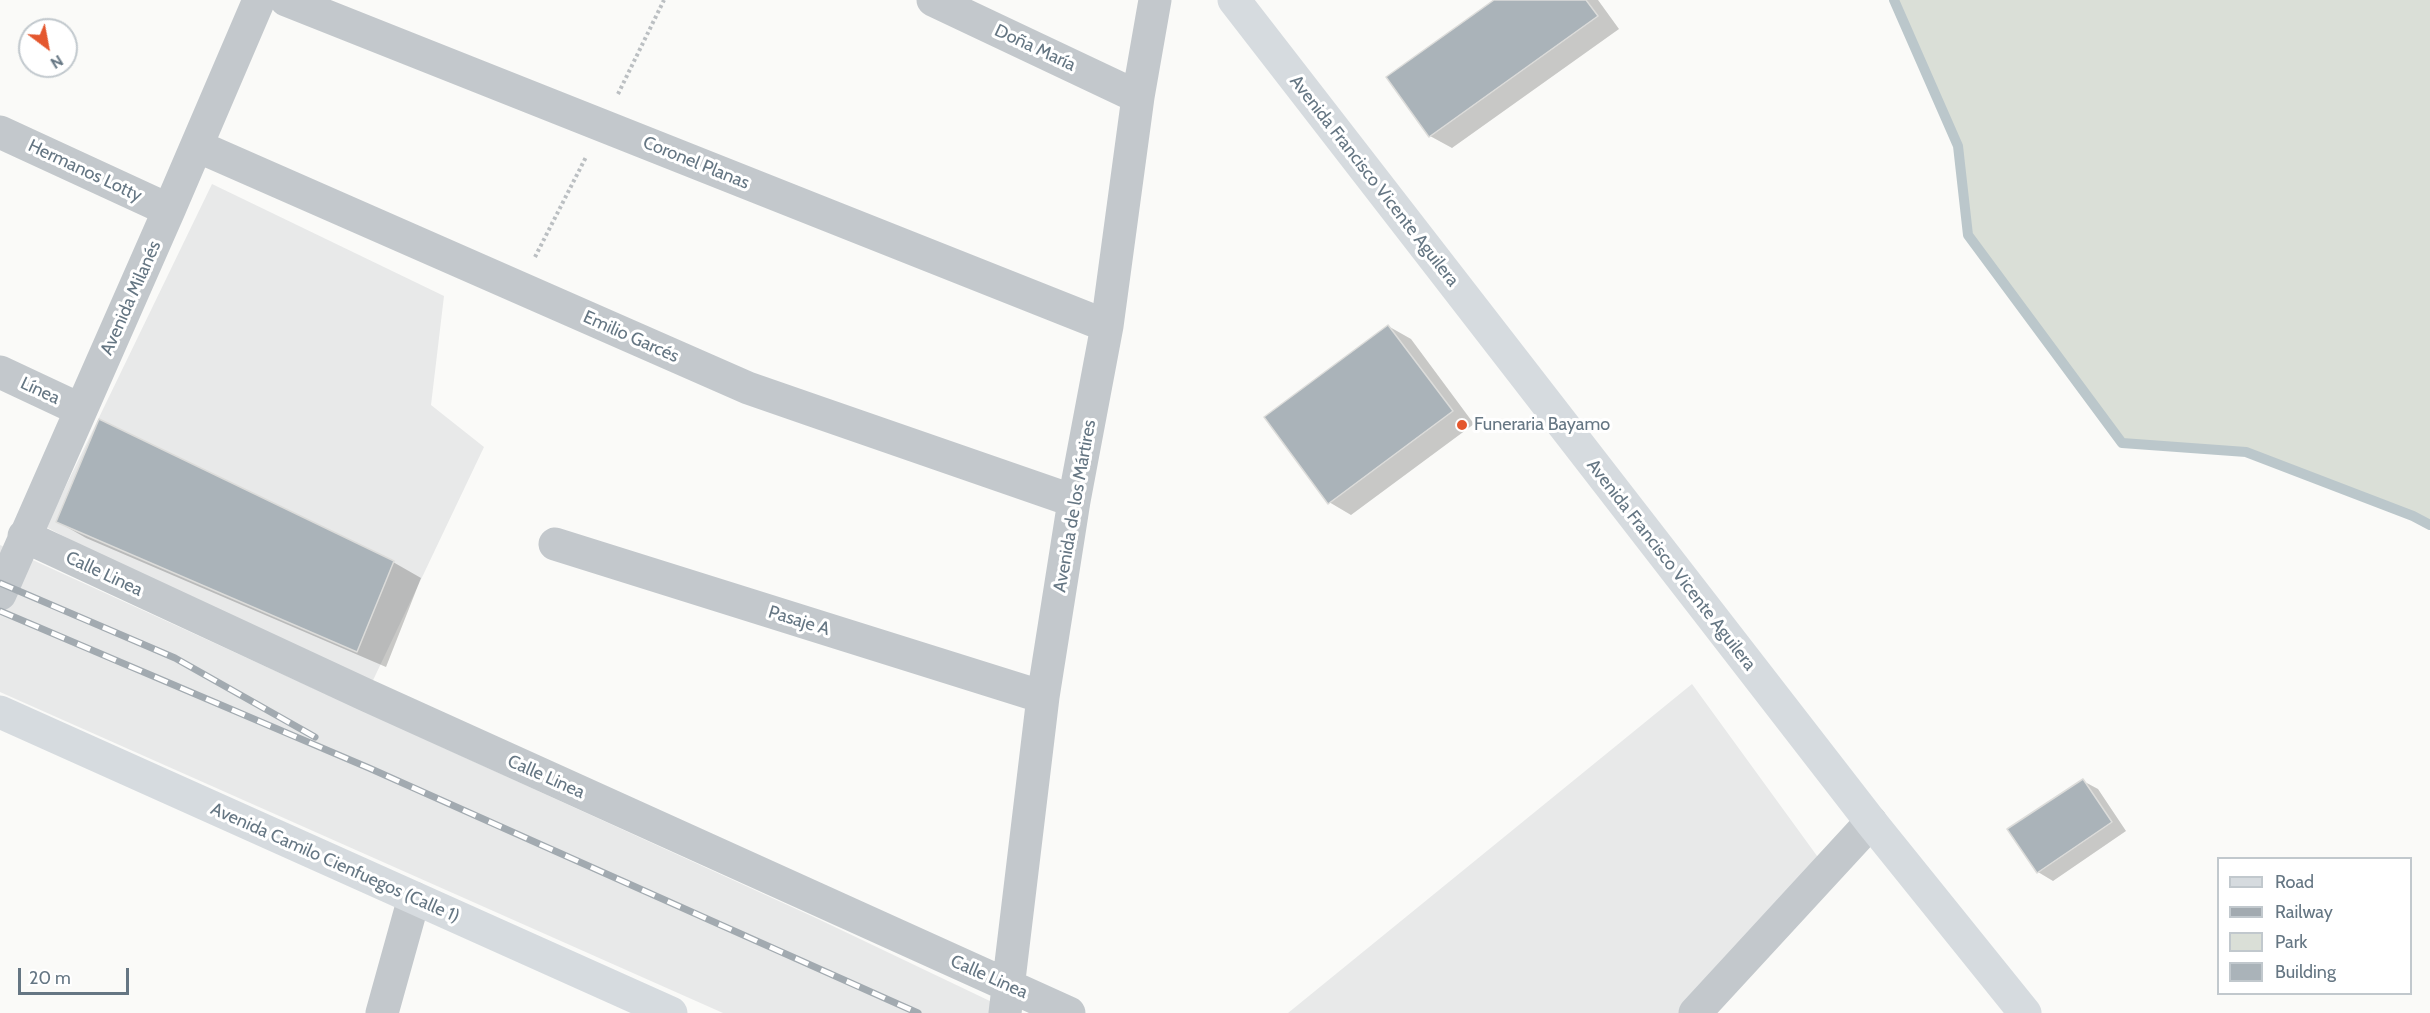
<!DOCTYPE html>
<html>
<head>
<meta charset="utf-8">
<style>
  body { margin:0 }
  #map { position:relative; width:2430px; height:1013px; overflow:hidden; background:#fafaf8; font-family:Cabin,sans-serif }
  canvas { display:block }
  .legend { position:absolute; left:2217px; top:857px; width:195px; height:138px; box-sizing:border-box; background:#fff; border:2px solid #c1c8cd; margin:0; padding:8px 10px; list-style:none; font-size:18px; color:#657683 }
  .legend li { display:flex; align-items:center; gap:12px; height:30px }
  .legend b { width:30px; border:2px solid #c1c8cd }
  .north { position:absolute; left:18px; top:18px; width:60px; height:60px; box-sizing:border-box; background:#fff; border:2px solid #c1c8cd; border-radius:50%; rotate:148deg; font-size:16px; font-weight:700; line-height:24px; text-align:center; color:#657683 }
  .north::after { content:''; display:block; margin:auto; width:21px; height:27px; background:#e4572e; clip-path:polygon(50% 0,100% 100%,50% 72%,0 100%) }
  .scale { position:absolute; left:18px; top:968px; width:111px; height:27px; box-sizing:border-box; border:3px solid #657683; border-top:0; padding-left:8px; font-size:18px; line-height:21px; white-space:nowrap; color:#657683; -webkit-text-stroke:4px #fff; paint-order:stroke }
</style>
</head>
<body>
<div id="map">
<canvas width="2430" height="1013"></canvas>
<ul class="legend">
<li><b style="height:8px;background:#d6dbdf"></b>Road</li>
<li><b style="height:8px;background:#a2aab0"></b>Railway</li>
<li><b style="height:16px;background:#dadfd7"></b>Park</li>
<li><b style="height:16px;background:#aab3b9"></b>Building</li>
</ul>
<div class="north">N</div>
<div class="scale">20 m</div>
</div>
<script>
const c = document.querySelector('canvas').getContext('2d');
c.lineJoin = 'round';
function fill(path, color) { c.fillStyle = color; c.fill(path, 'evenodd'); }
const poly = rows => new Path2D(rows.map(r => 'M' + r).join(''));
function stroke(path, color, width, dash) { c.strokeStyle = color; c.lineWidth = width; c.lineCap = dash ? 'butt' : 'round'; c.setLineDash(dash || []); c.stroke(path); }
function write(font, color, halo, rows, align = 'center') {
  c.font = font + ' Cabin,sans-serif'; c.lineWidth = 6; c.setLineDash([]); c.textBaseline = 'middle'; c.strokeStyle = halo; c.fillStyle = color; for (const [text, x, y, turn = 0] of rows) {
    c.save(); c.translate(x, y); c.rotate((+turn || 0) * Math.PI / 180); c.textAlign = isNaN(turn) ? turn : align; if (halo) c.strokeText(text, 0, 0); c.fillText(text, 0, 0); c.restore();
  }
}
fill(poly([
  [212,184,444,296,431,405,484,447,366,695,46,527],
  [0,545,816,918,1015,1013,723,1013,0,692],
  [1692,684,1820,860,1684,1013,1288,1013]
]), '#e8e9e9');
fill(poly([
  [1894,0,2430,0,2430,525,2413,516,2246,452,2122,443,1968,235,1958,146]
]), '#dadfd7');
fill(poly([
  [1497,0,1598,0,1619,29,1452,148,1430,136],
  [1388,326,1411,339,1474,424,1351,515,1329,502],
  [58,522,393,562,421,578,386,667,86,538],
  [2083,781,2098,789,2126,831,2053,881,2038,872]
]), '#0003');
stroke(poly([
  [1894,0,1958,146,1968,235,2122,443,2246,452,2413,516,2430,525]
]), '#bbc7cb', 10);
const building = poly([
  [1494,0,1586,0,1598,16,1429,137,1386,77,1494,0],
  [1388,325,1453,411,1328,504,1264,417,1388,325],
  [99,419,394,561,357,652,56,522,99,419],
  [2083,779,2112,822,2037,873,2007,829,2083,779]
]);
fill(building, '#aab3b9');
stroke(building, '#dcdcda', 1.5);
stroke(poly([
  [618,94,664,0],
  [535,257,586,157]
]), '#bbbfc2', 4, [3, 3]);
stroke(poly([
  [286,0,1107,326],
  [933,0,1138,97],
  [0,132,169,210],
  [197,146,748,388,1074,501],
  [0,372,81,410],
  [24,536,366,695,1069,1013],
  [555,544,1043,697],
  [0,594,169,210,259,0],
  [382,1013,414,898],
  [1005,1013,1043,697,1074,501,1107,326,1138,97,1155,0],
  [1695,1013,1871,822]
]), '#c3c8cc', 33);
stroke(poly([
  [1234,0,1871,822,2025,1013],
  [0,712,671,1013]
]), '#d6dbdf', 33);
const rail = poly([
  [0,583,175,658,315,737],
  [0,611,369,768,918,1013]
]);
stroke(rail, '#a2aab0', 7);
stroke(rail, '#fff', 4.5, [14]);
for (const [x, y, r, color] of [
  [1462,425,6,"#e4572e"]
]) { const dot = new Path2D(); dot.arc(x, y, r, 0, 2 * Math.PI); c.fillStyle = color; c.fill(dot); stroke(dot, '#fff', 2); }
write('18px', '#657683', '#fff', [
  ["Doña María",1035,48,25],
  ["Coronel Planas",696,163,22],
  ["Hermanos Lotty",85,171,25],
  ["Avenida Francisco Vicente Aguilera",1374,181,52],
  ["Avenida Milanés",131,298,-66],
  ["Emilio Garcés",631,337,24],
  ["Línea",40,391,25],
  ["Avenida de los Mártires",1075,506,-80],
  ["Avenida Francisco Vicente Aguilera",1671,565,52],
  ["Calle Linea",104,574,25],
  ["Pasaje A",799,621,17],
  ["Calle Linea",546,777,24],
  ["Avenida Camilo Cienfuegos (Calle 1)",335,863,24],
  ["Calle Linea",989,977,24]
]);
write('18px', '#657683', '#fff', [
  ["Funeraria Bayamo",1474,425]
], 'left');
</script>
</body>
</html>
